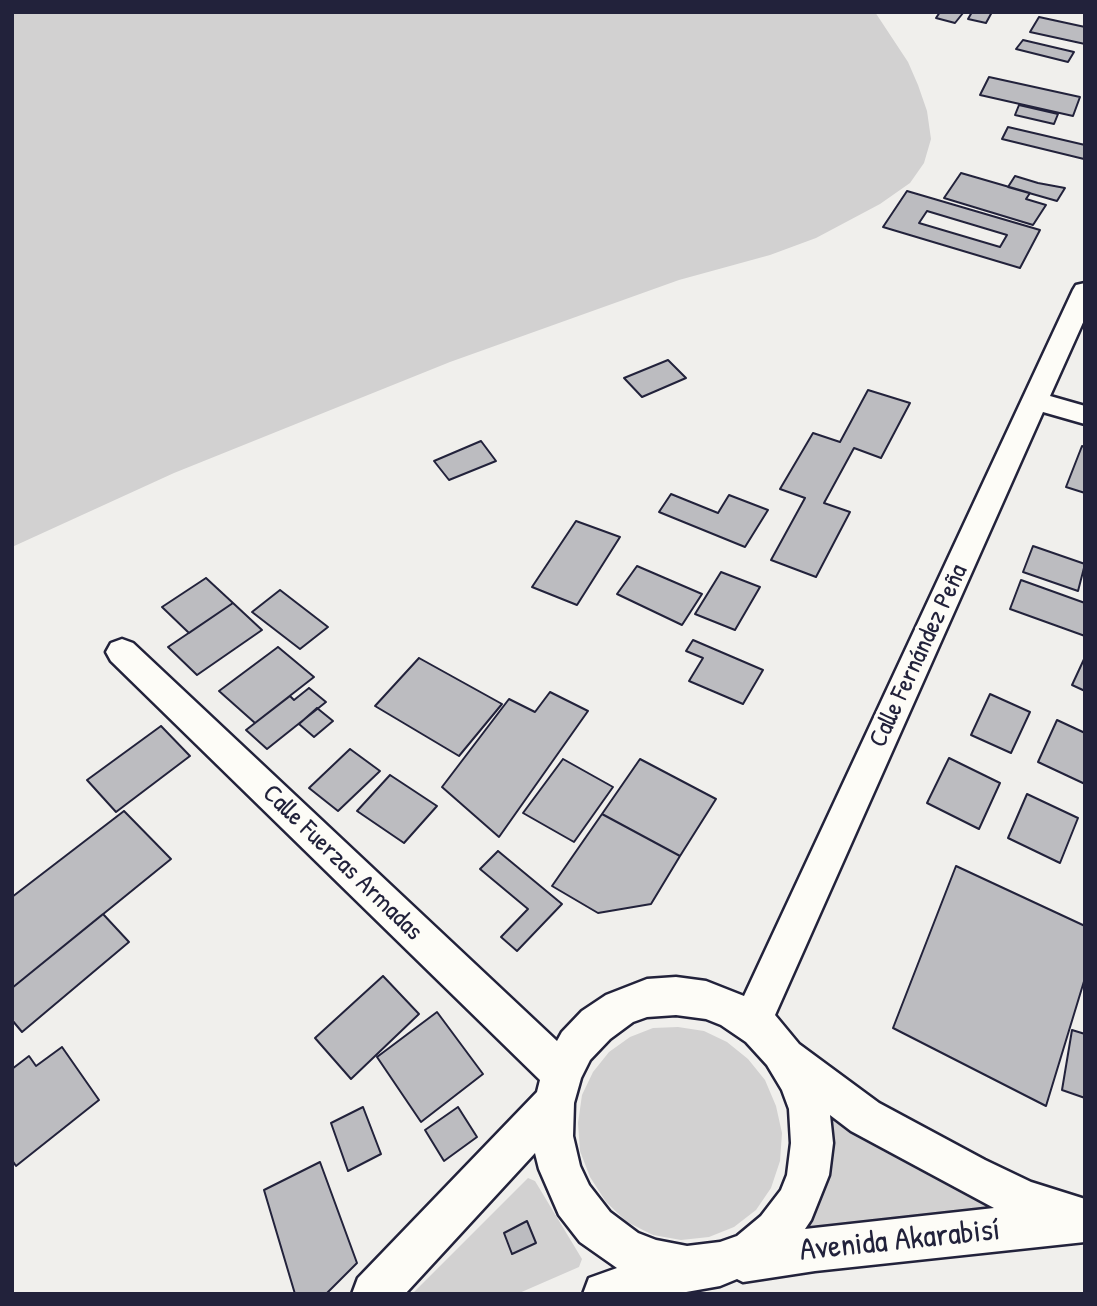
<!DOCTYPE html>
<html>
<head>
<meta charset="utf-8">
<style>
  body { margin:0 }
  #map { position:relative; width:1097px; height:1306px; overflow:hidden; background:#f0efec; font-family:"Patrick Hand",sans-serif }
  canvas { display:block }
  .frame { position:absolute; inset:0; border:14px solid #22223b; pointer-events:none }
</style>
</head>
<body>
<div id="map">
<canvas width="1097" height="1306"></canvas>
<div class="frame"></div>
</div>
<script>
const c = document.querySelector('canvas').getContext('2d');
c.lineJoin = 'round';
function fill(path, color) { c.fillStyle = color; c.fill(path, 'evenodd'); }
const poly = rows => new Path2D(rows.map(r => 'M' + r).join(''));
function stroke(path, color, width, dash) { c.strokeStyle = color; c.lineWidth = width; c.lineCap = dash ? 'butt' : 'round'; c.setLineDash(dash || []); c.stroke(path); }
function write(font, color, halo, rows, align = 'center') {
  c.font = font + ' "Patrick Hand",sans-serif'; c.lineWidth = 7; c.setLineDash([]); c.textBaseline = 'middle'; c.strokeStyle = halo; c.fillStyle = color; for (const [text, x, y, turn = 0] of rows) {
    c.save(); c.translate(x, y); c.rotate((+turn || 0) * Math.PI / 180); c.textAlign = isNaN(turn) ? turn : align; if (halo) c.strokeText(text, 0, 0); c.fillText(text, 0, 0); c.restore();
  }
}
fill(poly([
  [12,12,875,12,908,62,918,85,927,111,931,139,924,163,910,183,880,204,816,238,770,255,679,280,450,362,174,473,12,547],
  [678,1027,704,1031,727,1042,748,1059,765,1080,776,1106,782,1133,780,1161,771,1188,756,1210,734,1227,709,1237,681,1240,653,1235,627,1222,606,1202,590,1177,580,1151,578,1123,582,1095,593,1072,609,1052,630,1037,653,1028],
  [828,1114,883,1151,997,1208,803,1230],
  [528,1178,535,1181,582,1259,579,1267,517,1294,412,1294]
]), '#d2d1d1');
const building = poly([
  [940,12,958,12,963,13,955,23,936,18,940,12],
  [972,12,992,12,986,23,968,19,972,12],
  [1039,17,1085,27,1085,44,1030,32,1039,17],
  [1023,40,1074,52,1068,62,1016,49,1023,40],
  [989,77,1080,97,1073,116,980,95,989,77],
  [1019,105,1058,114,1054,124,1015,115,1019,105],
  [1008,127,1085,145,1085,157,1084,159,1002,139,1008,127],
  [961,173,1030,193,1026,199,1046,205,1033,225,944,198,961,173],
  [1015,176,1038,183,1065,188,1057,201,1008,187,1015,176],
  [907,191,1040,230,1020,268,883,227,907,191],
  [927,211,1007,235,1000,247,919,223,927,211],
  [668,360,686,378,642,397,624,378,668,360],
  [868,390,910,403,881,458,854,448,824,503,850,512,816,577,771,560,805,498,780,489,813,433,840,442,868,390],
  [481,441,496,461,449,480,434,461,481,441],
  [1082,446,1085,447,1085,493,1066,487,1082,446],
  [671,494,718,513,729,495,768,510,745,547,659,512,671,494],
  [576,521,620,537,577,605,532,587,576,521],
  [1033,546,1085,564,1078,591,1023,572,1033,546],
  [637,566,702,594,682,625,617,594,637,566],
  [721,572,760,587,735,630,695,614,721,572],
  [206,578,233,603,189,633,162,607,206,578],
  [1021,580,1085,603,1085,636,1010,609,1021,580],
  [280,590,328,627,300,649,252,612,280,590],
  [233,603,262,630,197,675,168,647,233,603],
  [693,640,763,670,743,704,689,681,703,658,686,651,693,640],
  [278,647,314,677,255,723,219,691,278,647],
  [1085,657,1085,691,1072,685,1085,657],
  [419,658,502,704,459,756,375,706,419,658],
  [309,688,326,702,267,749,246,730,290,696,294,700,309,688],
  [550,692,588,711,499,837,442,787,509,699,535,712,550,692],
  [990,694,1030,712,1011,753,971,735,990,694],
  [317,708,333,721,314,737,299,724,317,708],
  [1057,720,1085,733,1085,784,1038,762,1057,720],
  [161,726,190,756,116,812,87,780,161,726],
  [350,749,380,771,338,811,309,788,350,749],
  [949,758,1000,783,979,829,927,803,949,758],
  [563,759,613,787,574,842,523,813,563,759],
  [640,759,716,799,680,856,602,814,640,759],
  [390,775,437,806,404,843,357,811,390,775],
  [1027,794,1078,818,1060,863,1008,838,1027,794],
  [124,811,171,859,12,988,12,897,124,811],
  [602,814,680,856,651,904,598,913,552,886,602,814],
  [498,851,562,904,517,951,501,937,528,909,480,869,498,851],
  [956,866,1085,926,1085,978,1046,1106,893,1028,956,866],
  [103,914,129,942,22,1032,12,1020,12,988,103,914],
  [383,976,419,1014,351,1079,315,1038,383,976],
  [437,1012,483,1074,421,1122,377,1057,437,1012],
  [1072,1030,1085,1034,1085,1098,1062,1090,1072,1030],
  [62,1047,99,1100,16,1166,12,1160,12,1069,29,1056,36,1066,62,1047],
  [363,1107,381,1154,348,1171,331,1123,363,1107],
  [458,1107,477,1137,444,1161,425,1130,458,1107],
  [320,1162,357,1263,326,1294,295,1294,264,1190,320,1162],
  [527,1221,536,1243,512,1254,504,1233,527,1221]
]);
fill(building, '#bcbcc0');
stroke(building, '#22223b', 2);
const street = poly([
  [1085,283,1085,318,1050,396,1085,406,1085,424,1043,412,775,1015,799,1044,879,1103,985,1160,1031,1182,1085,1199,1085,1242,815,1271,743,1282,737,1279,720,1286,675,1294,583,1294,589,1278,617,1268,580,1242,559,1215,539,1169,535,1153,405,1294,352,1294,358,1278,537,1092,540,1080,111,661,106,652,111,643,122,639,133,643,557,1041,562,1032,582,1011,606,995,647,979,676,977,706,981,744,996,1073,290,1076,285,1085,283],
  [676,1015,706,1019,721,1025,746,1042,767,1065,782,1090,789,1109,791,1143,787,1175,781,1190,761,1216,737,1236,720,1242,687,1246,656,1240,638,1233,610,1212,589,1185,580,1166,573,1136,574,1103,581,1078,590,1060,610,1039,633,1022,647,1017,676,1015],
  [830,1115,851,1131,994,1208,805,1229,811,1220,829,1175,833,1143,830,1115]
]);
stroke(street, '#22223b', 5);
fill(street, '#fdfcf7');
write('26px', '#22223b', '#fdfcf7', [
  ["Calle Fernández Peña",919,656,-65],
  ["Calle Fuerzas Armadas",342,863,44]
]);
write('32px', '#22223b', '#fdfcf7', [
  ["Avenida Akarabisí",900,1241,-6]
]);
</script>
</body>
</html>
